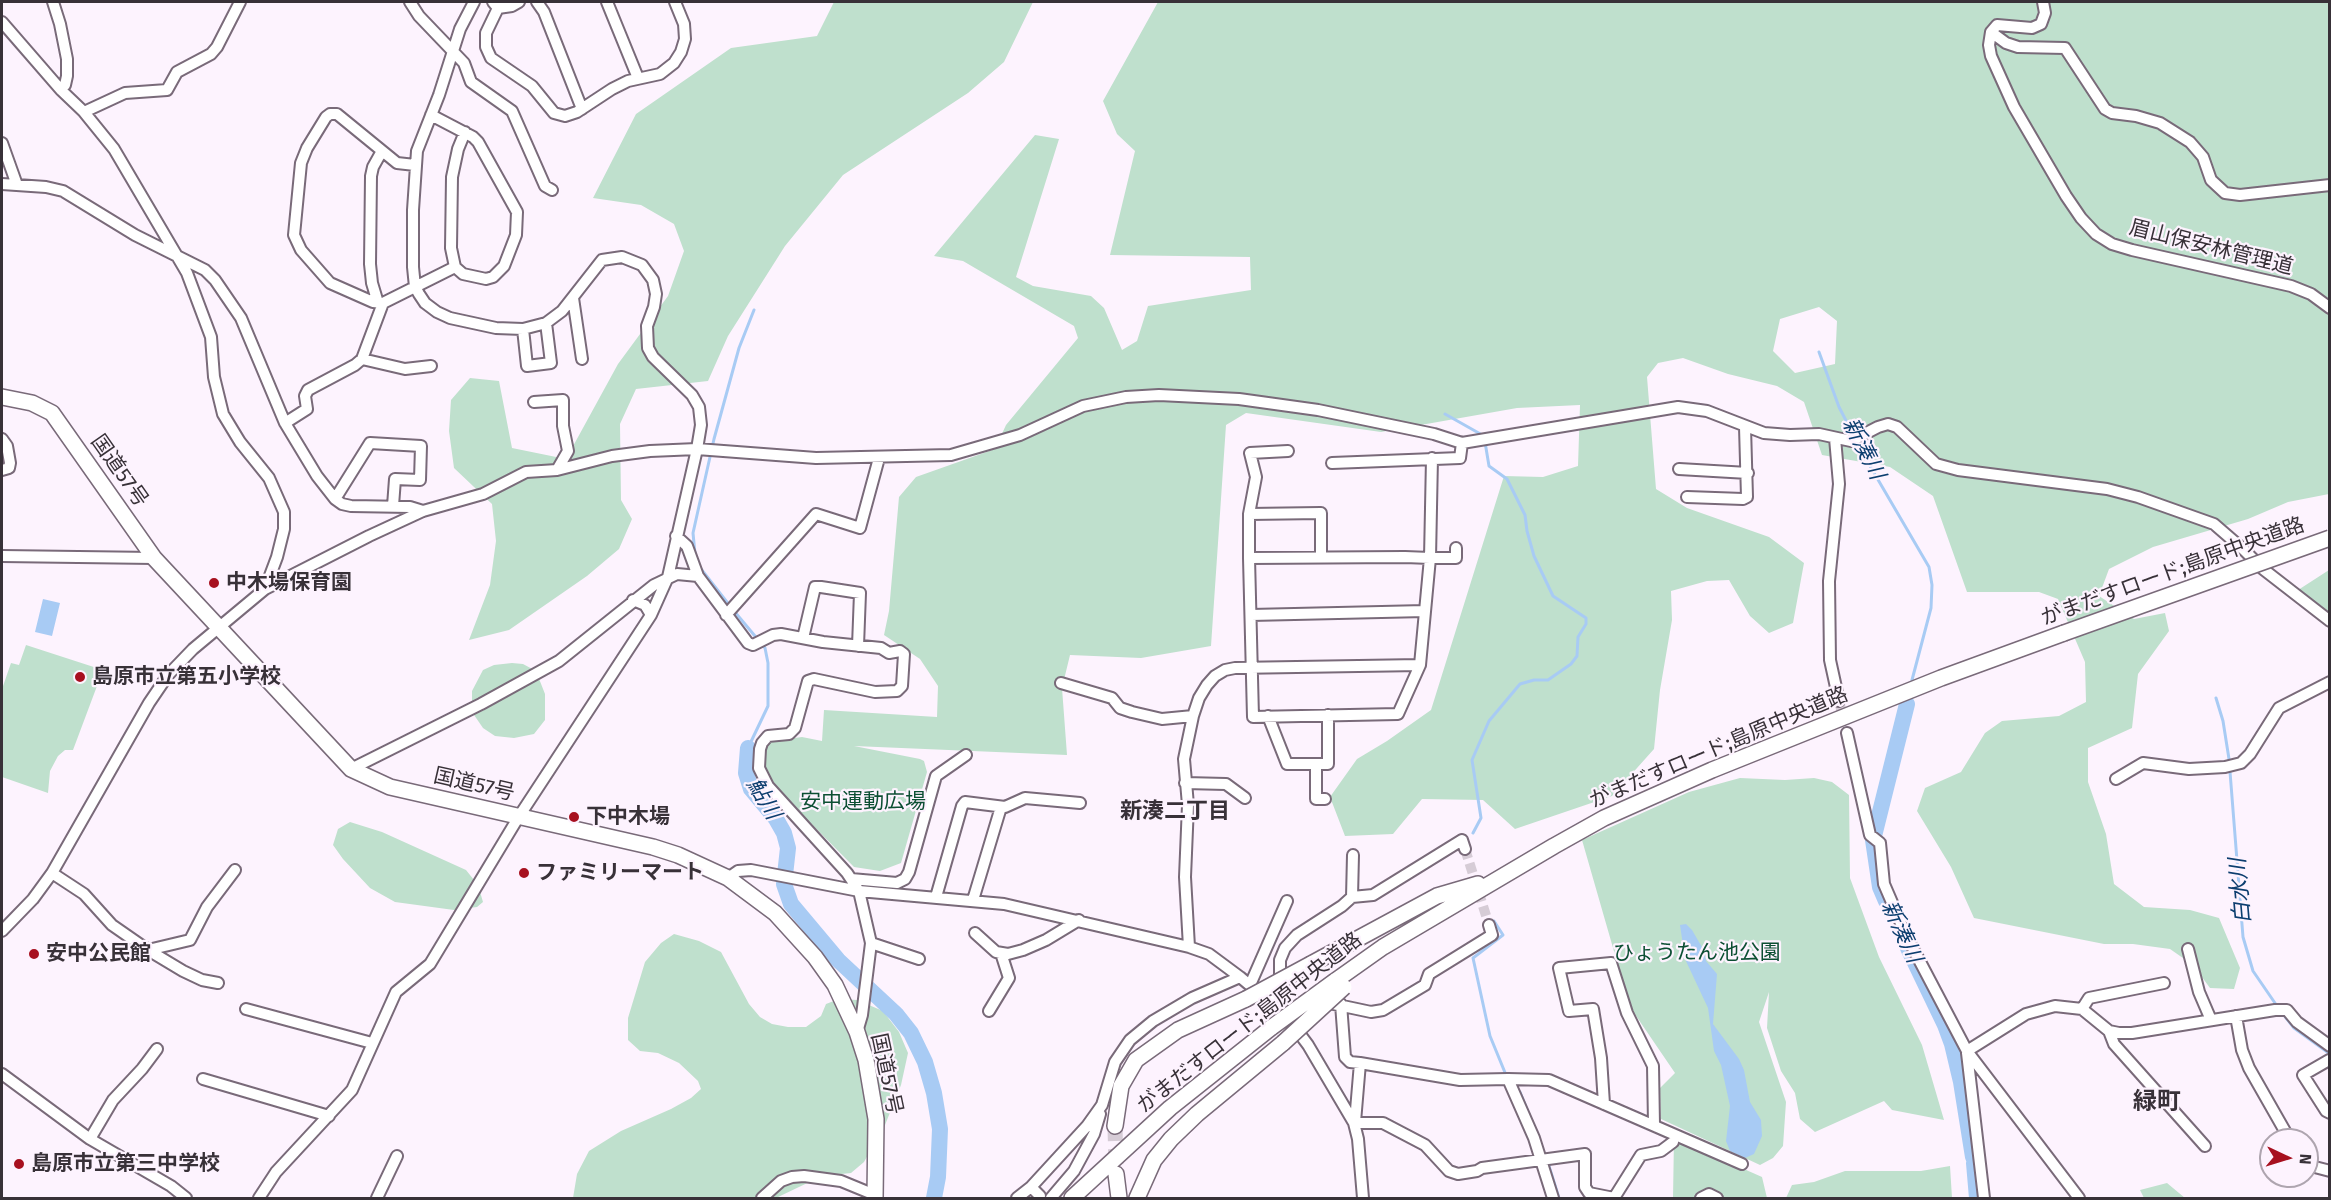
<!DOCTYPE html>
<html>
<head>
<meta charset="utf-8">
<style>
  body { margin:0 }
  #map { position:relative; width:2331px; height:1200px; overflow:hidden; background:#fdf3fe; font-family:"Fira Sans",sans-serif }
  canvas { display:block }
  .frame { position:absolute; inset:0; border:3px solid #383138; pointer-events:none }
  .north { position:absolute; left:2259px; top:1128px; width:60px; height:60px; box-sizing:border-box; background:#fdf3fe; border:2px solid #aea5af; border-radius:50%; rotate:94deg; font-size:16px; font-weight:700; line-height:24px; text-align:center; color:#383138 }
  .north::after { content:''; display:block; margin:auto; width:21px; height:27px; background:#a7101f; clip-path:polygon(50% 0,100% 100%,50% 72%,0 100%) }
</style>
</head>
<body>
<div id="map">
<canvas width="2331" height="1200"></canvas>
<div class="frame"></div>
<div class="north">N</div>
</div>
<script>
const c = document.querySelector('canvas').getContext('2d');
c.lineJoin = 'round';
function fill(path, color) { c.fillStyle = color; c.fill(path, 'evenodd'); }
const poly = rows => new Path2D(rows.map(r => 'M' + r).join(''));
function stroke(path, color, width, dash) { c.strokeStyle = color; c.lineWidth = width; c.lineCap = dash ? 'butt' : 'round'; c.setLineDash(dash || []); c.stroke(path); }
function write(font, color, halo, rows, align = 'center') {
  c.font = font + ' "Fira Sans","Noto Sans JP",sans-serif'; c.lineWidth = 4.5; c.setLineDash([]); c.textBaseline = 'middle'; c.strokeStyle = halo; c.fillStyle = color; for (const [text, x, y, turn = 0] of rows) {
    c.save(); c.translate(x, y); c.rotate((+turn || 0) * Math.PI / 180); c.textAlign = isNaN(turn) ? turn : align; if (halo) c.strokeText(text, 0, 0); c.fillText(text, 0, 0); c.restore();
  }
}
fill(poly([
  [834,2,1033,2,1004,62,968,93,843,175,785,246,728,336,708,381,636,389,620,424,621,500,632,519,619,549,587,576,509,630,469,640,490,585,496,541,492,504,454,468,449,431,451,400,470,378,499,381,512,448,566,459,618,364,668,296,684,251,674,224,641,205,593,198,636,114,731,48,817,36],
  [1158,2,2329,2,2329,494,2288,502,2248,519,2153,547,2109,569,2099,596,2134,619,2165,613,2169,631,2138,674,2132,728,2088,748,2088,782,2106,834,2114,884,2144,907,2190,910,2219,918,2240,968,2234,989,2210,988,2193,965,2170,949,2133,944,2104,944,1974,918,1951,867,1917,811,1925,788,1961,772,1985,733,2002,721,2059,716,2086,702,2085,662,2058,599,2039,592,1967,592,1933,496,1890,467,1822,455,1804,402,1777,386,1728,374,1683,358,1658,363,1647,377,1656,489,1687,508,1769,537,1804,563,1793,623,1769,633,1750,616,1729,580,1707,581,1671,591,1672,620,1660,690,1654,749,1612,796,1515,829,1483,800,1422,799,1393,834,1345,836,1330,797,1357,759,1387,741,1431,710,1504,476,1543,477,1578,466,1580,405,1517,408,1381,432,1246,413,1226,425,1211,646,1141,658,1070,655,1062,688,1067,755,854,746,920,759,924,761,927,772,901,863,880,871,854,867,775,787,768,776,764,763,764,751,767,744,773,741,802,737,822,741,824,710,937,717,938,686,920,659,884,635,889,611,899,497,916,477,995,449,1006,425,1078,338,1074,326,963,261,934,256,1035,135,1059,139,1016,277,1033,286,1091,296,1104,308,1122,350,1137,341,1148,306,1251,290,1250,257,1110,255,1135,151,1117,134,1103,101],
  [1819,307,1837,321,1835,364,1795,373,1773,351,1780,319],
  [2329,570,2329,613,2295,592],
  [26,645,103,670,73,750,65,750,58,756,50,771,48,793,2,777,2,689,11,663,19,665],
  [512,663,523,664,536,671,545,694,545,720,534,734,514,738,495,736,483,728,472,712,472,691,483,670,494,665],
  [1740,778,1785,780,1814,778,1832,782,1849,795,1850,878,1879,957,1922,1045,1944,1120,1892,1110,1884,1101,1815,1132,1800,1119,1795,1093,1781,1071,1767,1028,1769,992,1759,1022,1786,1102,1783,1146,1773,1158,1760,1165,1661,1119,1660,1088,1675,1073,1630,1007,1582,840,1689,792],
  [350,822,382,832,466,870,478,885,483,902,477,907,454,910,395,902,370,888,343,859,333,845,338,829],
  [674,934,699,941,721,952,749,1004,760,1017,772,1024,788,1027,806,1027,821,1016,826,1004,839,999,857,1000,883,1011,899,1032,908,1053,901,1085,885,1125,864,1162,851,1173,822,1176,776,1198,573,1198,577,1174,589,1151,621,1131,671,1109,691,1098,701,1089,698,1081,679,1063,658,1053,640,1051,628,1040,628,1018,645,962,661,943],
  [1674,1138,1762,1177,1767,1198,1673,1198],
  [1950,1166,1952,1198,1786,1198,1792,1185,1814,1182,1845,1171,1921,1171],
  [2167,1183,2185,1198,2144,1198,2140,1190]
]), '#bfe0cd');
fill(poly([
  [43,599,60,603,52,636,35,632],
  [1686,924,1692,930,1703,949,1706,961,1717,974,1713,1024,1739,1059,1744,1070,1750,1102,1761,1120,1762,1136,1754,1154,1745,1158,1730,1151,1726,1141,1730,1106,1721,1065,1714,1051,1708,1008,1685,959,1680,925]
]), '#a8cbf4');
stroke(poly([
  [1819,352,1839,407,1854,436],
  [1445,414,1484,436,1489,466,1507,479,1525,515,1527,531,1534,556,1553,596,1586,618,1586,624,1578,637,1577,656,1571,664,1548,680,1534,680,1520,684,1489,721,1472,760,1481,818,1473,833],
  [1856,442,1929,567,1932,585,1931,608,1912,680],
  [695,554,693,533,714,439,739,348,754,310],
  [701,569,730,606],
  [734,611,765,648,768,663,768,706,748,748],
  [2216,698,2223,721,2229,759,2243,937,2253,971,2277,1006],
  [1494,921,1503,935,1473,958,1490,1036,1506,1075],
  [2283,1014,2294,1028,2330,1054],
  [1520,1092,1533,1124],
  [1549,1166,1559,1198]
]), '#a8cbf4', 3);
stroke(poly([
  [748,748,746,773,751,789,776,819,784,833,788,848,784,884,791,904,838,960,896,1014,911,1033,925,1062,934,1093,940,1129,938,1177,934,1198],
  [1886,901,1880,887,1873,840,1907,704],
  [1908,948,1945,1025,1952,1044,1961,1082,1973,1157],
  [1974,1163,1977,1198]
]), '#a8cbf4', 16);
stroke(poly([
  [1839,701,1847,733],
  [1465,849,1489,925]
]), '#d6ccd6', 10, [10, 5]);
stroke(poly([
  [1115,1126,1116,1168]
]), '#d6ccd6', 15, [15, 8]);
const minor = poly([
  [53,2,60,24,67,59,67,76,65,85,61,90],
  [410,2,419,16,464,63,471,82,512,111,545,186,552,190],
  [493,2,498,8,512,6,519,2],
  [537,2,544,12,582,109],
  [607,2,638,78],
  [2043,2,2045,13,2041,24,2032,28,1997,25,1991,32,1989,45,1991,56,2014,107,2066,196,2081,218,2096,234,2112,244,2132,250,2291,286,2311,294,2330,308],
  [498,8,486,33,486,47,491,58,532,86,554,113,565,116,577,112,612,89,628,81,660,74,674,63,681,52,685,39,684,24,675,2],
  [2,22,61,90,84,112,114,149,187,273,211,337,214,377,223,414,240,442,269,478,284,512,284,529,277,557,265,589],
  [1991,32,2006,43,2018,47,2065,48,2105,109,2112,113,2136,116,2160,123,2190,142,2203,157,2211,180,2225,193,2240,195,2330,185],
  [84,112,125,93,167,90,177,72,211,54,217,47,240,2],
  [2,143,17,185],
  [415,165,397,163,337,114,330,114,326,117,307,148,301,163,294,235,301,250,330,283,373,302,383,303,455,267,463,274,486,279,493,277,504,266,516,235,517,212,478,142,473,137,431,115],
  [2,184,46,187,63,191,135,235,205,270,215,280,241,318,285,423,317,476,335,499,342,504,351,506,410,507,423,511],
  [455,267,451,248,452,177,458,149,465,132],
  [573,298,582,359],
  [378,303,372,283,370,264,371,176,373,167,382,151],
  [523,329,527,366,551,363,546,323],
  [362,359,405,369,431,366],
  [534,402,563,400,563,426,568,451,557,470],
  [285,423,307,409,305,396,308,390,355,365,362,359,383,303],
  [1835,438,1839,484,1829,581,1830,660,1839,701],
  [2,439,7,446,10,463,9,468,2,470],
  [1432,458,1430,558,1420,665,1398,714,1253,717,1249,558,1405,557,1430,558,1456,558,1456,548],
  [1332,463,1460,458,1462,443],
  [1679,469,1748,473],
  [1687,497,1743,499,1747,497,1745,427],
  [335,499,370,443,421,446,420,480,395,479,393,506],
  [1249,514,1256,477,1250,453,1288,451],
  [676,536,687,546,698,576,748,643,753,645,773,635,781,634,823,642,881,648,889,653,900,651,904,654,902,686,897,691,875,692,814,679,808,681,795,728,789,734,768,736,762,743,760,749,759,768,768,786,847,873,859,891,871,943,862,1015,857,1032],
  [2,556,154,558],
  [1249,558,1249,514,1321,513,1321,558],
  [633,600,645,605,651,615],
  [726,615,816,514,860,528,879,458],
  [1251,615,1425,611],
  [803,638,815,587,821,587,860,593,858,646],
  [1061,683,1112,698,1120,708,1132,712,1162,719,1193,716],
  [1268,716,1287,764,1328,764,1328,715],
  [1847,733,1870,835,1880,843,1884,884,1906,935,1967,1051,2079,1198],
  [1316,764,1316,799,1325,799],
  [351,769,481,704,559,661,654,585,677,574,698,576],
  [2116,779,2143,763,2189,769,2225,767,2241,763,2250,754,2279,708,2330,682],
  [1185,783,1226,784,1245,798],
  [52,873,84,894,112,925,148,950,183,971,202,980,218,983],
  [728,878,738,871,751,870,859,891,1004,904,1189,947,1209,954,1240,977,1270,1002,1293,1025,1308,1045,1354,1123,1358,1139,1363,1198],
  [851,879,897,883,905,879,909,872,936,776,966,755],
  [936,897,962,806,965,802,1005,807,1025,798,1080,803],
  [1352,897,1353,855],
  [973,900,1001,807],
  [2,931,33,899,52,873,149,703,168,675,193,649,265,589,369,536,423,511,483,494,526,472,557,470,612,456,650,451,697,449,816,458,951,455,1020,435,1083,406,1126,397,1159,395,1239,399,1318,410,1434,434,1462,443,1678,407,1707,411,1764,433,1790,435,1819,434,1851,441,1878,427,1888,424,1897,427,1936,464,1958,470,2107,489,2138,497,2214,524,2244,550,2263,569,2330,621],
  [975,933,996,952,1008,954,1023,950,1046,940,1079,920],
  [871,943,919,959],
  [1189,947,1185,877,1188,805,1184,759,1193,716,1199,698,1207,685,1215,676,1225,670,1235,668,1420,665],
  [2188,949,2199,992,2211,1020],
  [148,950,190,940,207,907,235,870],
  [1250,985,1287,901],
  [1270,1002,1280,982,1280,960,1285,948,1297,935,1342,906,1352,897,1373,895,1462,840,1465,849],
  [1324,1002,1371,1012,1383,1010,1425,985,1429,974,1492,935,1489,925],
  [1341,1004,1345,1057,1350,1062,1360,1063],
  [246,1009,372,1043],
  [2082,1009,2089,998,2164,983],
  [989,1011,1009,978,1001,953],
  [2236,1016,2242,1050,2249,1068,2290,1140],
  [2109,1031,2114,1044,2205,1146],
  [1967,1051,2026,1014,2055,1006,2082,1009,2109,1031,2119,1033,2132,1033,2275,1010,2287,1010,2297,1022,2330,1046],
  [1967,1053,1984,1198],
  [2329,1060,2303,1075,2326,1111,2330,1113],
  [2,1074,90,1139,171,1186,186,1198],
  [203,1079,329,1116],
  [1508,1079,1549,1080,1742,1164],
  [1604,1104,1601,1058,1593,1009,1569,1011,1559,968,1611,963,1627,1013,1653,1066,1654,1124],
  [1355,1122,1360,1063,1460,1080,1508,1079,1534,1138,1553,1198],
  [1354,1123,1383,1123,1425,1145,1449,1171,1458,1174,1477,1171,1482,1168,1585,1154,1585,1187,1589,1193,1614,1198,1641,1155,1661,1151,1673,1142],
  [90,1139,113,1100,142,1069,157,1049],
  [2307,1165,2330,1171],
  [1031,1187,1040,1196],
  [259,1198,276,1172,352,1090,396,992,430,964,518,818,651,615,668,577,697,449,701,425,699,407,692,395,653,357,648,348,647,326,654,307,656,294,653,280,642,265,622,257,602,260,562,311,546,323,523,329,496,328,450,318,437,312,425,303,419,294,415,287,413,267,413,210,417,151,439,95,460,29,474,2],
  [377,1198,397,1156],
  [762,1198,781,1181,792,1177,804,1176,841,1181,875,1195],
  [1017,1198,1031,1187,1087,1126,1102,1105,1115,1062,1130,1040,1153,1021,1192,998,1240,977],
  [1051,1198,1074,1171,1094,1134,1100,1114],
  [1701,1198,1709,1194,1717,1198]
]);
const highway = poly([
  [2,397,32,403,52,413,154,558,351,769,390,787,653,847,678,855,728,878,775,913,815,957,835,985,857,1032,866,1060,876,1119,875,1198],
  [1311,964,1437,896,1478,884],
  [1335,981,1383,947,1554,846,1604,818,1712,770,1941,678,2064,633],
  [1115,1126,1121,1086,1136,1060,1178,1030,1246,999],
  [1116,1174,1119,1198],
  [1072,1198,1170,1108,1272,1027],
  [1137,1198,1154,1160,1171,1139,1197,1114,1283,1043]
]);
stroke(minor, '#796a79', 14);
stroke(highway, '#796a79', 18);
stroke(minor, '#fff', 10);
stroke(highway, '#fff', 15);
const highwayBridge = poly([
  [2064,633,2330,538],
  [1246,999,1311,964],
  [1272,1027,1335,981],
  [1283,1043,1344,987]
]);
stroke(highwayBridge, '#796a79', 18, []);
stroke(highwayBridge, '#fff', 15);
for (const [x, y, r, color] of [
  [214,583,6,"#a7101f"],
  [80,677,6,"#a7101f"],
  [574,817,6,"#a7101f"],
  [524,873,6,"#a7101f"],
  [34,954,6,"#a7101f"],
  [19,1164,6,"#a7101f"]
]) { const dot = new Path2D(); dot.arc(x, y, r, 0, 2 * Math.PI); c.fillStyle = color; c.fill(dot); stroke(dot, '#fdf3fe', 2); }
write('21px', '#383138', '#fdf3fe', [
  ["眉山保安林管理道",2211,248,14],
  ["国道57号",119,471,55],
  ["がまだすロード;島原中央道路",2173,572,-20],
  ["がまだすロード;島原中央道路",1719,748,-23],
  ["国道57号",474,785,13],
  ["がまだすロード;島原中央道路",1250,1023,-38],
  ["国道57号",886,1074,78]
]);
write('bold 21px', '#383138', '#fdf3fe', [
  ["中木場保育園",226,583],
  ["島原市立第五小学校",92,677],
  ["下中木場",586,817],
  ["ファミリーマート",536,873],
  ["安中公民館",46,954],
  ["島原市立第三中学校",31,1164]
], 'left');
write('21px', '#0c4f33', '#fdf3fe', [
  ["安中運動広場",863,802],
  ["ひょうたん池公園",1697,953]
]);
write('italic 22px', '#0c3e6f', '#fdf3fe', [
  ["新湊川",1863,449,63],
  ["鮎川",763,799,59],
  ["白水川",2241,891,-95],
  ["新湊川",1901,932,65]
]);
write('bold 22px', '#383138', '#fdf3fe', [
  ["新湊二丁目",1175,812]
]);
write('bold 24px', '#383138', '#fdf3fe', [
  ["緑町",2157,1102]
]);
</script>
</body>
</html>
